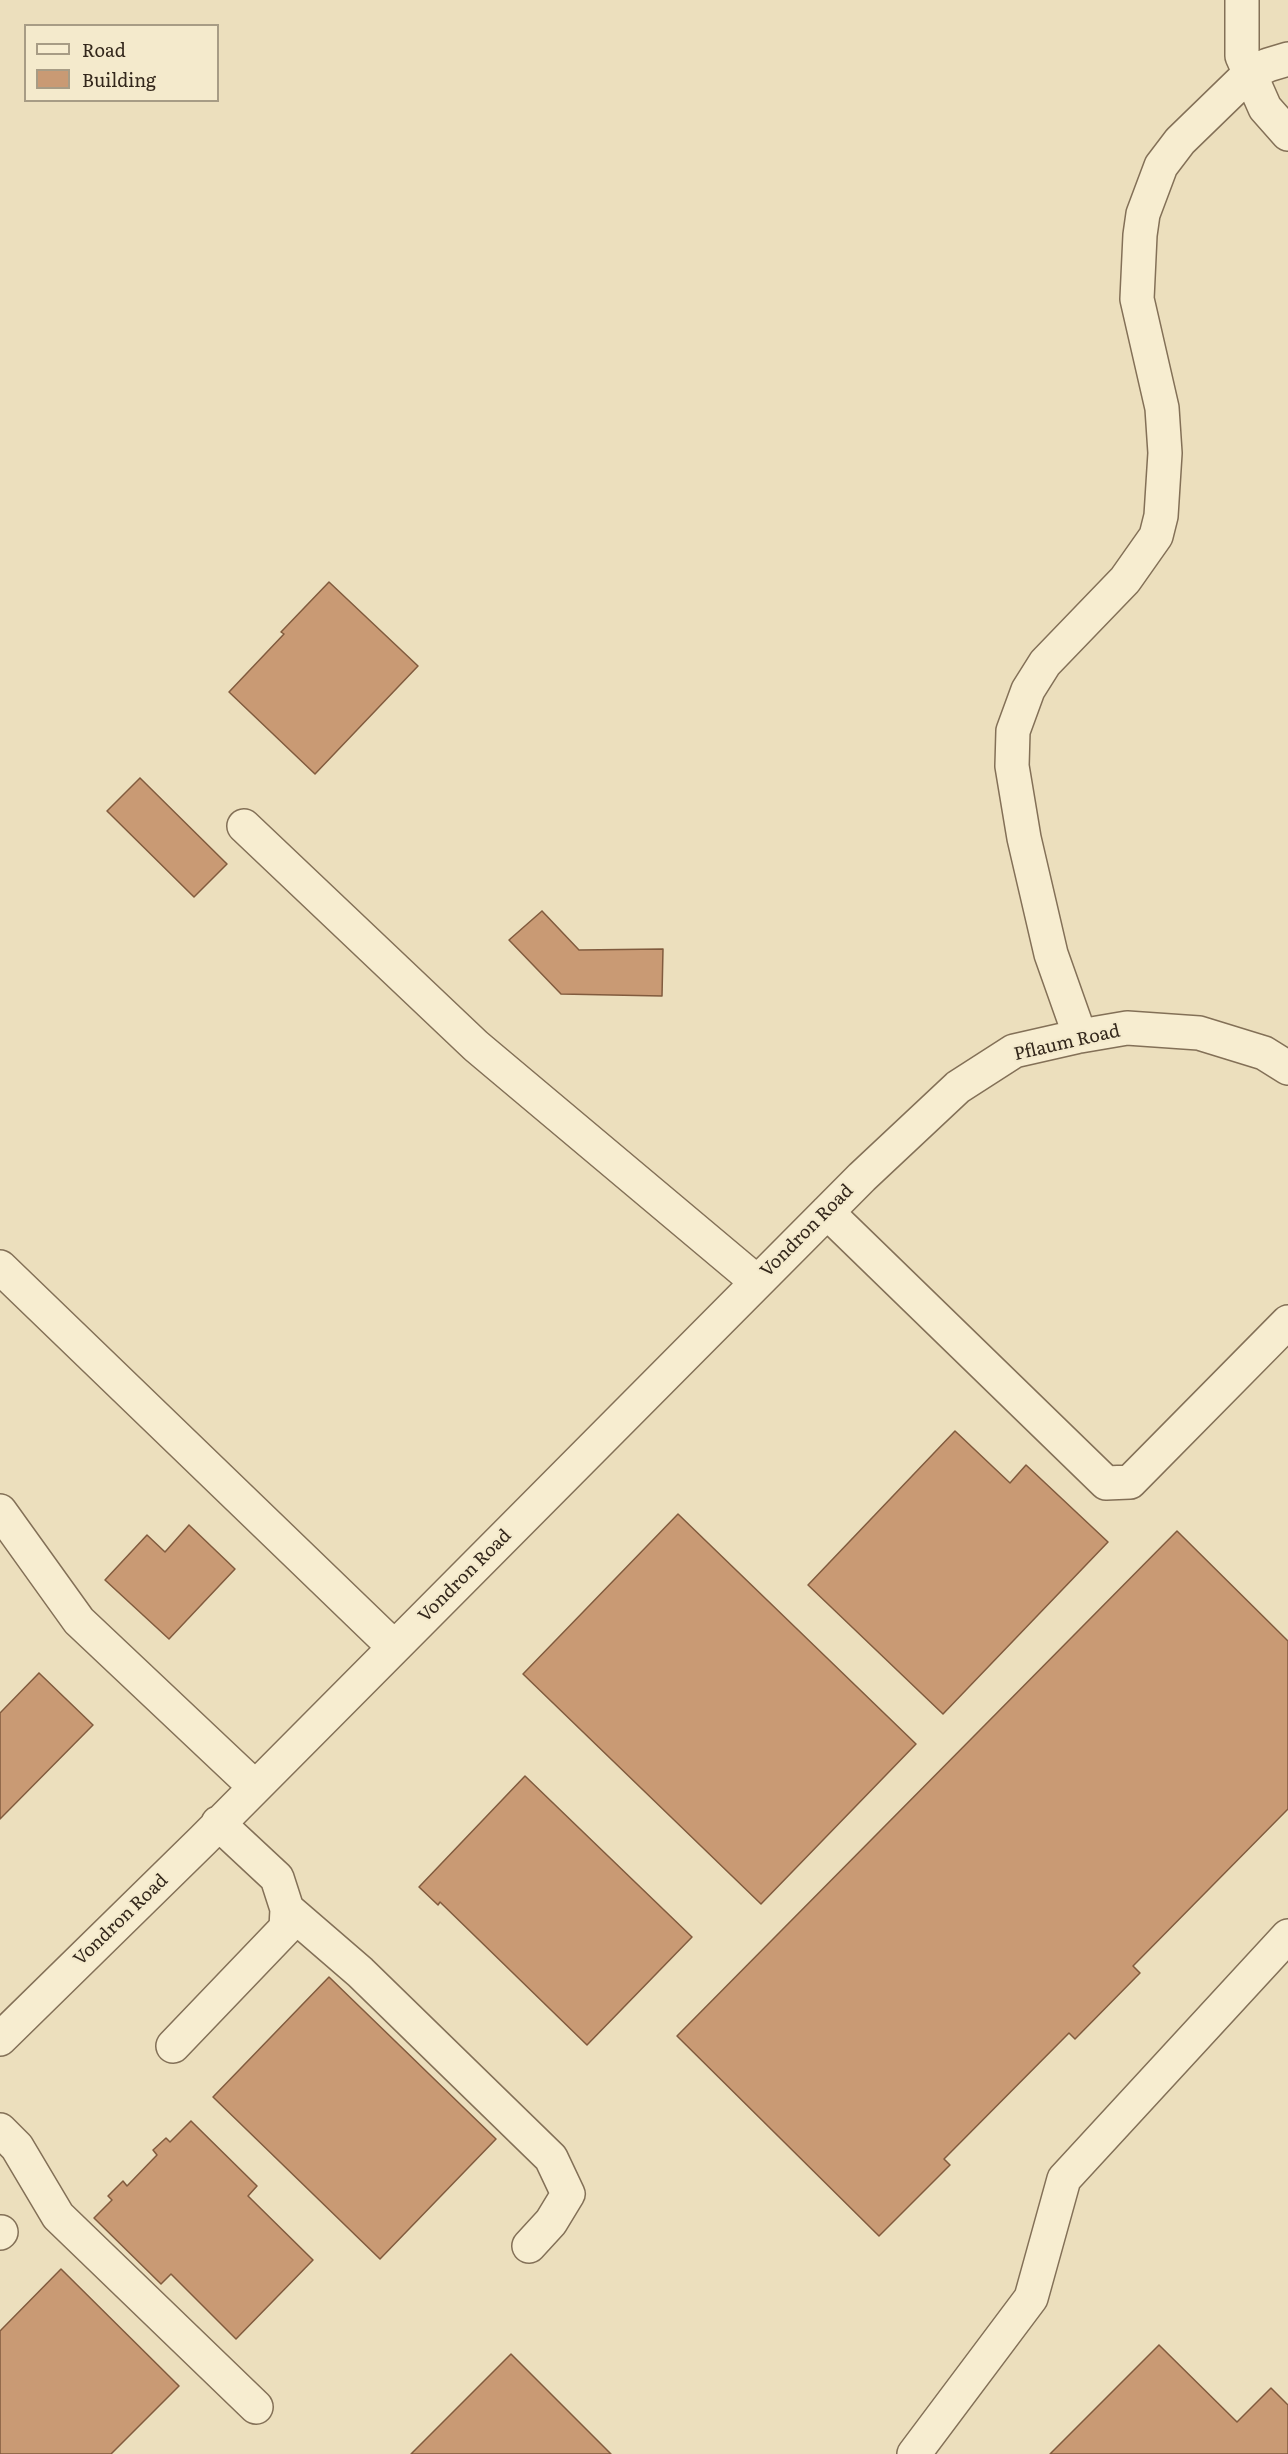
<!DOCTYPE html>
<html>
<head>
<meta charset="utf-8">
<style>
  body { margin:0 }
  #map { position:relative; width:1288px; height:2454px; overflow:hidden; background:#ecdfbd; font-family:Literata,serif }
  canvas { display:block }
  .legend { position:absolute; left:24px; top:24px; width:195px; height:78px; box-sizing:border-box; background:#f4eacc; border:2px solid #a79c85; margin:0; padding:8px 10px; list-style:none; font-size:18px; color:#33271b }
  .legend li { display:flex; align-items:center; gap:12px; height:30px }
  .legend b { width:30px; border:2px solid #a79c85 }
</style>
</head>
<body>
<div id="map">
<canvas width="1288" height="2454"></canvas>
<ul class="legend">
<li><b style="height:8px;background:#f7edd0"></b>Road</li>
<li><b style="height:16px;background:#c99a74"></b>Building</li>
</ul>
</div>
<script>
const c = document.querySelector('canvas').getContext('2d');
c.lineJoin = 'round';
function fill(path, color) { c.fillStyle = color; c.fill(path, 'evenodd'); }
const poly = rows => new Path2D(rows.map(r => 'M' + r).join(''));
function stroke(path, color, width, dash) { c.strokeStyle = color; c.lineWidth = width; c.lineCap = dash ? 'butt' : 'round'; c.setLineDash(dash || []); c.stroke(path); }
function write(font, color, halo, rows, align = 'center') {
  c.font = font + ' Literata,serif'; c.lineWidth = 4.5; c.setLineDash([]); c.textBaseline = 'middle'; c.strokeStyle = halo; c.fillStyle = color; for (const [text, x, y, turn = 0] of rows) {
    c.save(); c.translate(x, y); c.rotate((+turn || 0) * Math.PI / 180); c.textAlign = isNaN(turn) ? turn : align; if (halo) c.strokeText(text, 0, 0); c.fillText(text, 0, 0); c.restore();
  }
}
const building = poly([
  [329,582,418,666,315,774,229,692,284,634,281,632,329,582],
  [140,778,227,864,194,897,107,811,140,778],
  [542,911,579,950,663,949,662,996,561,994,509,940,542,911],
  [955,1431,1010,1483,1026,1465,1108,1542,943,1714,808,1585,955,1431],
  [678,1514,916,1744,761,1904,523,1674,678,1514],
  [189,1525,235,1569,169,1639,105,1580,147,1535,165,1552,189,1525],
  [1177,1531,1288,1641,1288,1809,1133,1966,1140,1973,1075,2039,1069,2033,944,2159,950,2165,879,2236,677,2036,1177,1531],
  [39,1673,93,1725,0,1819,0,1713,39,1673],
  [525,1776,692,1937,587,2045,440,1902,438,1905,419,1887,525,1776],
  [329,1977,496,2139,380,2259,213,2097,329,1977],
  [191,2121,257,2186,248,2196,313,2260,236,2339,171,2274,161,2284,94,2218,112,2200,108,2196,123,2181,127,2186,157,2155,153,2150,166,2138,170,2142,191,2121],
  [61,2269,179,2386,111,2454,0,2454,0,2331,61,2269],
  [1159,2345,1237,2422,1271,2388,1288,2405,1288,2454,1050,2454,1159,2345],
  [511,2354,611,2454,411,2454,511,2354]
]);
fill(building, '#c99a74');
stroke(building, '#815b3e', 1.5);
const minor = poly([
  [1242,0,1242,56,1265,108,1288,134],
  [244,826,476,1046,757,1282],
  [1080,1036,1051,954,1024,838,1012,766,1013,731,1028,690,1045,663,1125,580,1156,536,1161,516,1165,453,1162,408,1137,299,1140,235,1143,214,1161,166,1180,141,1249,74,1268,65,1288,59],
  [827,1212,1106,1483,1130,1482,1288,1322],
  [0,1267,394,1647],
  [0,1511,79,1621,255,1787],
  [287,1909,360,1972,551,2158,568,2194,551,2222,529,2246],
  [0,2039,203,1840,862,1177,958,1087,1014,1051,1080,1036,1127,1028,1199,1033,1264,1053,1288,1068],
  [173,2046,286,1928,287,1909,277,1878,218,1823],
  [0,2130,17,2147,58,2216,256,2407],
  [0,2233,1,2232],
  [914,2454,1031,2298,1064,2179,1288,1936]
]);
stroke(minor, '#837057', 36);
stroke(minor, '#f7edd0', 33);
write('18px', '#33271b', '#f4eacc', [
  ["Pflaum Road",1067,1043,-13],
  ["Vondron Road",807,1231,-45],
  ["Vondron Road",465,1576,-45],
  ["Vondron Road",121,1920,-44]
]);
</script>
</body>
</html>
